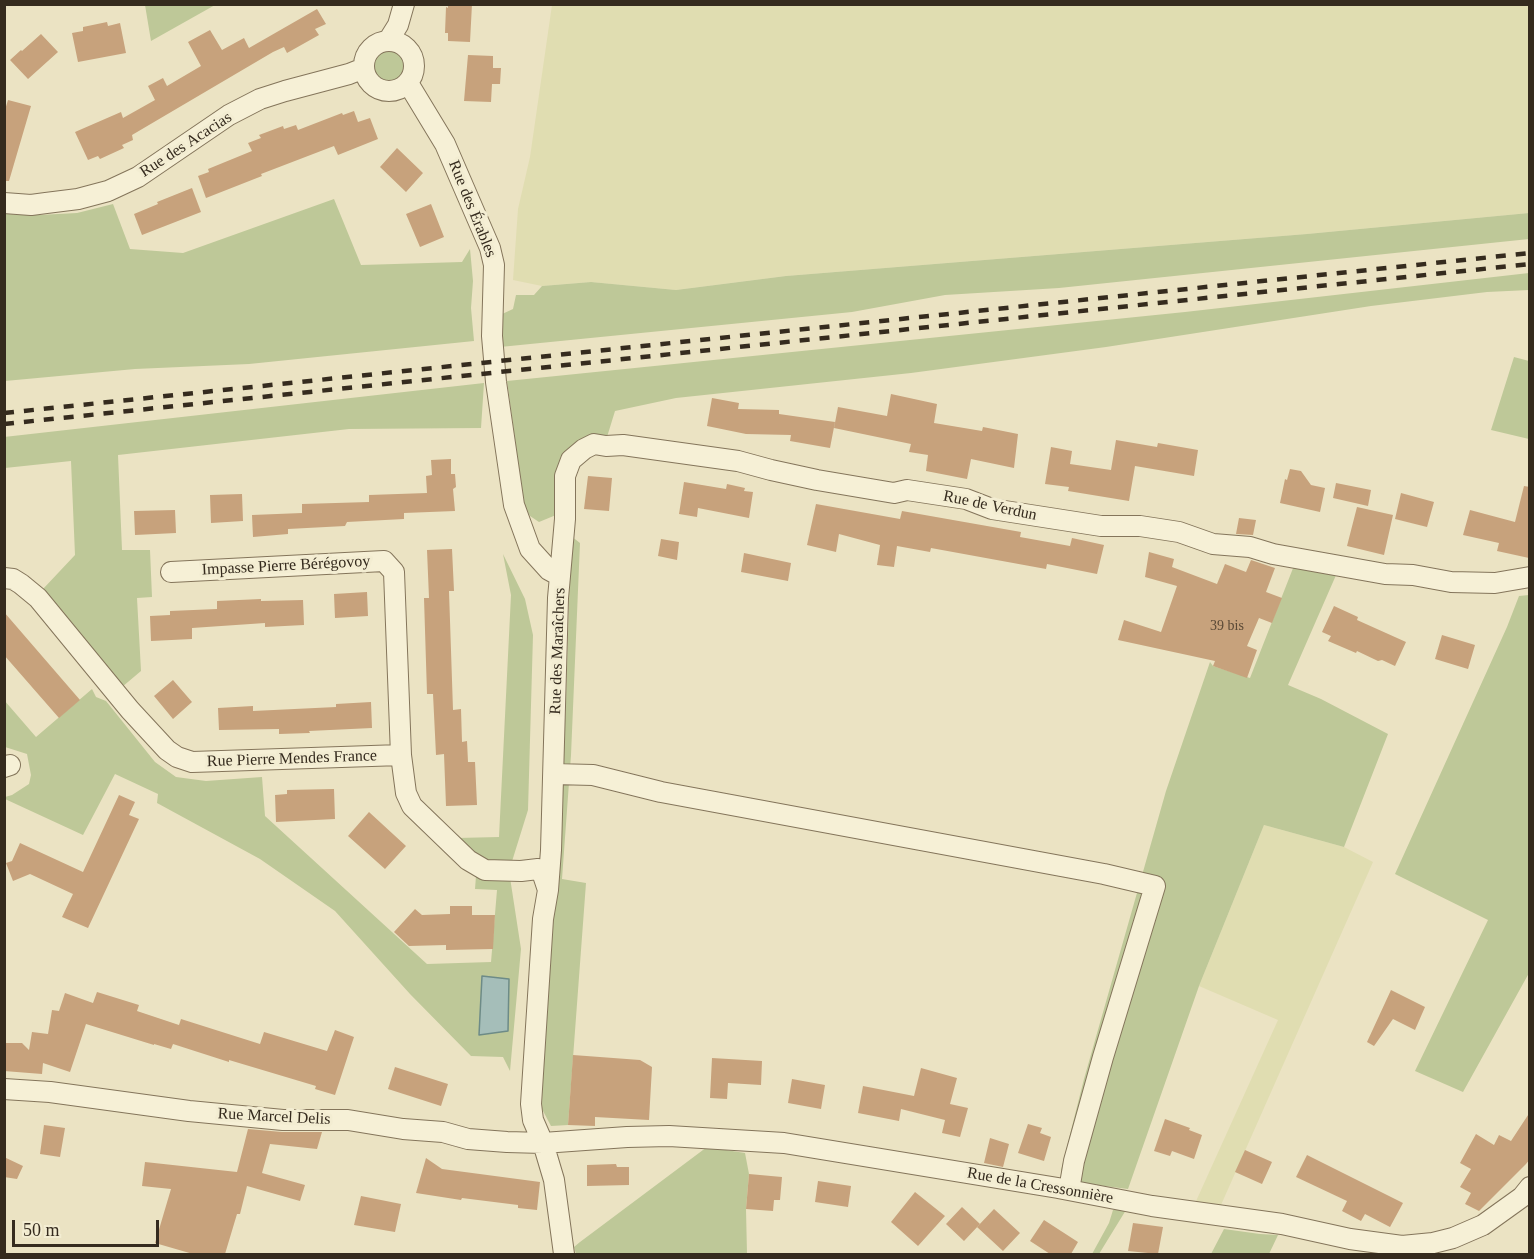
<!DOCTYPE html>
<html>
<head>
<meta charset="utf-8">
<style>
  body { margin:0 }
  #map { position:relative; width:1534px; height:1259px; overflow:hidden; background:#ebe3c3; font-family:Georgia,serif }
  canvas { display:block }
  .frame { position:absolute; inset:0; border:6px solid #352b1e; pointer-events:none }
  .scale { position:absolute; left:12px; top:1220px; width:147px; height:27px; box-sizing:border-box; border:3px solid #352b1e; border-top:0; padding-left:8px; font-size:18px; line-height:21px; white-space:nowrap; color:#352b1e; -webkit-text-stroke:4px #f3edd2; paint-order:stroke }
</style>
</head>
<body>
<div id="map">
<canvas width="1534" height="1259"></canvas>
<div class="frame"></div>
<div class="scale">50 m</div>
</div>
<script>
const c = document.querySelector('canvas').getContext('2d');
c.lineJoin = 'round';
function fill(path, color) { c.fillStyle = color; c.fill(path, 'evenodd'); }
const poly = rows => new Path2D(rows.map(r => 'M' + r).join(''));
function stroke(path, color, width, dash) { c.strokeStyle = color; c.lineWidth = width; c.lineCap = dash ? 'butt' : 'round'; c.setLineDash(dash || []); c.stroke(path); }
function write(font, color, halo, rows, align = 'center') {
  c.font = font + ' Georgia,serif'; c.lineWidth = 6; c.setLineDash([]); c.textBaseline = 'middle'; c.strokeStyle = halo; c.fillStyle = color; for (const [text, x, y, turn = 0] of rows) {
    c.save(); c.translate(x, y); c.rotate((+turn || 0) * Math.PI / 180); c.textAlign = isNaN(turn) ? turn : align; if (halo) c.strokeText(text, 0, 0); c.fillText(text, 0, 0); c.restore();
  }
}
fill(poly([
  [552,5,1529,5,1529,213,1307,234,786,276,676,290,591,282,542,286,513,280,518,209,530,157],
  [1264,825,1344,847,1373,862,1217,1214,1192,1210,1278,1020,1199,986]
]), '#e0ddb1');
fill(poly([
  [145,5,145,4,215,5,151,41],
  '374 66a15 15 0 1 1 30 0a15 15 0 1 1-30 0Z',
  [334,199,361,265,462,262,470,249,473,281,471,308,474,341,249,364,135,369,5,381,5,214,39,215,77,213,113,204,130,249,183,253],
  [1529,213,1529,239,1059,288,945,295,852,312,500,347,500,315,513,309,516,295,534,295,542,286,591,282,676,290,786,276,1307,234],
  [1529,273,1529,290,1487,292,1371,306,1106,347,911,373,676,398,615,411,607,437,594,434,577,442,560,464,556,515,539,522,530,516,524,505,507,381,1185,312],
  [1514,357,1529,361,1529,439,1491,430],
  [484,383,481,428,349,429,118,455,122,550,150,550,152,597,137,598,141,671,122,687,43,589,75,555,71,461,5,468,4,437],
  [571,536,580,543,571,755,562,879,586,883,568,1125,551,1126,542,1109,543,1045,555,903,566,702],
  [503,554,525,599,533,635,528,810,509,871,521,949,510,1071,503,1057,471,1056,410,994,335,911,260,859,157,803,158,794,115,774,83,835,5,799,5,797,12,795,29,784,31,775,27,754,5,747,4,700,36,737,92,689,96,697,106,701,155,762,176,777,206,781,262,777,265,816,427,964,491,962,497,890,475,889,476,876,457,838,499,837,511,595],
  [1297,558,1340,566,1288,685,1321,699,1388,734,1344,847,1264,825,1199,986,1128,1189,1073,1182,1061,1170,1084,1079,1166,791,1210,662,1213,666,1250,678],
  [1529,595,1529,973,1463,1092,1415,1071,1488,920,1395,874,1507,627,1519,596],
  [707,1147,745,1153,749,1174,746,1209,747,1254,576,1254,574,1247,580,1242],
  [1113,1210,1126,1210,1099,1254,1092,1254,1109,1223],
  [1224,1229,1260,1234,1278,1235,1269,1254,1211,1254]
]), '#bec898');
const water = poly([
  [482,976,509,979,508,1031,479,1035,482,976]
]);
fill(water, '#a5beb9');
stroke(water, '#6d8b87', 1.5);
fill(poly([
  [448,4,472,4,470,42,448,41,448,33,445,33,446,7,448,8],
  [317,9,326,24,315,29,319,35,287,53,284,47,273,52,132,135,133,140,122,145,124,148,100,159,98,156,88,160,75,132,121,112,123,118,155,100,148,86,163,78,167,86,201,66,188,42,210,30,222,50,244,38,249,48],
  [107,22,108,26,120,23,126,53,78,62,72,33,83,31,83,27],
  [41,34,58,52,28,79,10,60,21,50,22,51],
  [468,55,493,56,493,68,501,68,500,84,492,84,491,102,464,101],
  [8,100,31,106,9,181,4,181,4,113],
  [354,111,358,122,370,118,378,139,338,155,334,146,261,174,262,176,206,198,198,176,209,172,208,169,252,151,248,143,261,138,259,135,283,126,284,129,296,125,298,130,342,113,343,115],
  [397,148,423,173,406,192,380,167],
  [192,188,201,212,142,235,134,214,158,204,157,202],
  [431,204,444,237,420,247,406,214],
  [891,394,937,404,934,423,982,431,983,427,1018,434,1014,468,971,459,967,479,926,471,928,455,909,452,911,444,834,428,838,407,887,416],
  [712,398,739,403,738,409,779,410,779,414,835,422,830,448,790,441,791,435,746,434,707,426],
  [1116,440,1157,447,1158,443,1198,450,1194,476,1135,466,1129,501,1068,491,1069,487,1045,484,1051,447,1072,451,1070,464,1111,470],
  [451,459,451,474,455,474,456,487,453,489,455,511,404,513,404,519,347,522,345,526,288,529,288,534,253,537,252,515,302,513,302,504,369,502,369,495,427,493,426,476,432,475,431,460],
  [1290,469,1301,471,1311,485,1325,488,1320,512,1280,503,1285,479,1287,480],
  [588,476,612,478,609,511,584,509],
  [684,482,726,489,727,484,745,488,744,491,753,492,749,518,698,508,697,517,679,514],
  [1336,483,1371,490,1368,506,1333,498],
  [1524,486,1530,487,1529,558,1497,551,1499,543,1463,535,1470,510,1515,522],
  [1401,493,1434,502,1427,527,1395,519],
  [242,494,243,521,211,523,210,495],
  [816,504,900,519,902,511,1021,532,1020,537,1070,546,1072,538,1104,545,1097,574,1047,564,1046,569,931,548,930,552,897,546,894,567,877,565,880,545,839,534,836,552,807,545],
  [1357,507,1393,515,1384,555,1347,546],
  [175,510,176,533,135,535,134,511],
  [1239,518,1256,520,1253,535,1236,534],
  [661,539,679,542,677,560,658,556],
  [452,549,454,591,449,591,453,710,461,709,462,742,467,741,468,762,475,762,477,805,446,806,444,754,436,755,433,694,427,694,424,598,429,598,427,550],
  [1149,552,1174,559,1172,567,1217,584,1225,564,1246,572,1251,560,1275,568,1266,592,1282,598,1272,623,1259,618,1247,646,1257,650,1247,678,1213,666,1215,661,1118,640,1124,620,1161,632,1177,586,1145,577],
  [744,553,791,563,788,581,741,572],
  [367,592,368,616,335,618,334,594],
  [261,599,261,601,303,600,304,625,265,627,265,623,192,628,192,639,151,641,150,616,170,615,170,611,217,609,217,601],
  [1334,606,1358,617,1357,620,1406,642,1395,666,1382,660,1378,661,1357,651,1356,653,1328,641,1331,636,1322,632],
  [4,612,80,700,59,718,4,655],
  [1442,635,1475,645,1468,669,1435,659],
  [173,680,192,702,173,719,154,696],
  [371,702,372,728,309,731,310,733,279,734,279,729,219,730,218,708,253,706,253,711,336,707,336,704],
  [334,789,335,819,276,822,275,795,287,794,287,790],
  [119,795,135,802,129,815,139,819,88,928,62,917,73,894,30,874,13,881,6,863,12,861,20,843,83,872],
  [369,812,406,846,385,869,348,836],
  [450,906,472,906,472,915,495,915,493,949,446,950,446,945,409,946,394,932,415,909,422,915,450,914],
  [1391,990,1425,1007,1415,1030,1393,1019,1374,1046,1367,1042],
  [97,992,139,1005,137,1011,179,1025,181,1019,260,1044,264,1032,327,1051,335,1030,354,1037,335,1095,315,1089,316,1086,229,1060,229,1062,173,1044,171,1049,154,1044,154,1045,86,1024,70,1072,43,1063,42,1074,4,1071,4,1043,22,1043,29,1050,32,1032,48,1034,52,1010,59,1011,65,993,93,1003],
  [573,1055,640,1060,652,1067,649,1120,595,1117,595,1126,568,1125],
  [712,1058,762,1061,761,1085,728,1083,727,1099,710,1098],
  [395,1067,448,1084,441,1106,388,1089],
  [921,1068,957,1078,950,1104,968,1108,960,1137,942,1133,945,1120,901,1109,899,1121,858,1113,863,1086,914,1096],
  [792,1079,825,1085,821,1109,788,1103],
  [1530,1112,1530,1159,1526,1164,1479,1211,1465,1204,1471,1193,1460,1187,1471,1169,1460,1163,1476,1134,1494,1145,1499,1135,1511,1141],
  [1165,1119,1190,1128,1189,1130,1202,1135,1194,1159,1172,1151,1170,1156,1154,1151],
  [1028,1124,1042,1128,1040,1133,1051,1137,1044,1161,1018,1153],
  [44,1125,65,1128,60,1157,40,1154],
  [248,1129,282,1132,322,1132,317,1149,270,1144,262,1173,305,1185,300,1201,247,1186,240,1214,237,1214,225,1254,193,1254,155,1243,171,1189,142,1186,145,1162,237,1172],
  [990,1138,1009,1144,1003,1167,984,1163],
  [1245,1150,1272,1162,1262,1184,1235,1172],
  [1307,1155,1403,1203,1390,1227,1365,1214,1361,1221,1342,1211,1347,1201,1296,1177],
  [4,1157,23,1166,17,1179,4,1177],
  [426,1158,442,1169,540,1182,537,1210,518,1208,518,1205,462,1198,461,1200,416,1193],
  [616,1164,617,1167,629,1167,629,1185,587,1186,587,1165],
  [749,1174,782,1177,780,1200,774,1200,773,1211,746,1209],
  [818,1181,851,1186,848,1207,815,1202],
  [915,1192,945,1216,918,1246,891,1222],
  [361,1196,401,1204,395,1232,354,1225],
  [962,1207,980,1224,964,1241,946,1224],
  [994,1209,1020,1233,1003,1251,977,1227],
  [1044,1220,1078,1242,1071,1254,1050,1254,1030,1241],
  [1133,1223,1163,1227,1158,1254,1128,1251]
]), '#c7a27c');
const minor = poly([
  '364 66a25 25 0 1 1 50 0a25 25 0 1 1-50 0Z',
  [388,41,398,25,404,4],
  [408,83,445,144,490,248,494,265,492,336,496,382,514,505,530,549,549,570,560,576,558,598,551,850,548,890,543,919,531,1104,533,1120,543,1143,554,1180,564,1254],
  [4,203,31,205,46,203,78,199,108,191,138,177,229,115,260,99,285,91,349,74,364,68],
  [171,572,384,561,394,572,401,755],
  [560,576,565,519,565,476,571,460,584,449,594,444,606,446,623,445,738,461,771,470,817,480,894,493,907,490,966,499,992,509,1101,526,1140,526,1179,532,1213,544,1250,547,1273,554,1385,574,1413,575,1451,582,1495,583,1530,577],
  [4,578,13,579,21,584,38,598,130,710,167,750,177,757,192,762,401,755,406,793,412,806,468,860,485,870,521,871,538,869,543,875,548,890],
  [4,767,10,765],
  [554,774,593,775,661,792,1104,874,1155,886,1103,1057,1074,1161,1069,1190],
  [4,1089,50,1092,189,1111,283,1120,348,1120,403,1129,443,1132,468,1139,507,1142,543,1143,627,1137,669,1136,784,1143,1058,1188,1152,1206,1282,1224,1350,1239,1402,1246,1433,1243,1453,1238,1483,1225,1522,1197,1530,1187]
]);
stroke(minor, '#84755b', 22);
stroke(minor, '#f6f0d6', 20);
stroke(poly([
  [4,413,1530,253],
  [4,424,1530,264]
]), '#352b1e', 4.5, [10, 10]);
write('14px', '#5a4936', null, [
  ["39 bis",1227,626]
]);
write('16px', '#352b1e', '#f3edd2', [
  ["Rue des Acacias",186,145,-33],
  ["Rue des Érables",472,209,68],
  ["Rue de Verdun",990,506,12],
  ["Impasse Pierre Bérégovoy",286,566,-3],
  ["Rue des Maraîchers",558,651,-88],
  ["Rue Pierre Mendes France",292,759,-2],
  ["Rue Marcel Delis",274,1117,3],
  ["Rue de la Cressonnière",1040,1186,10]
]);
</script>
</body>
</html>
